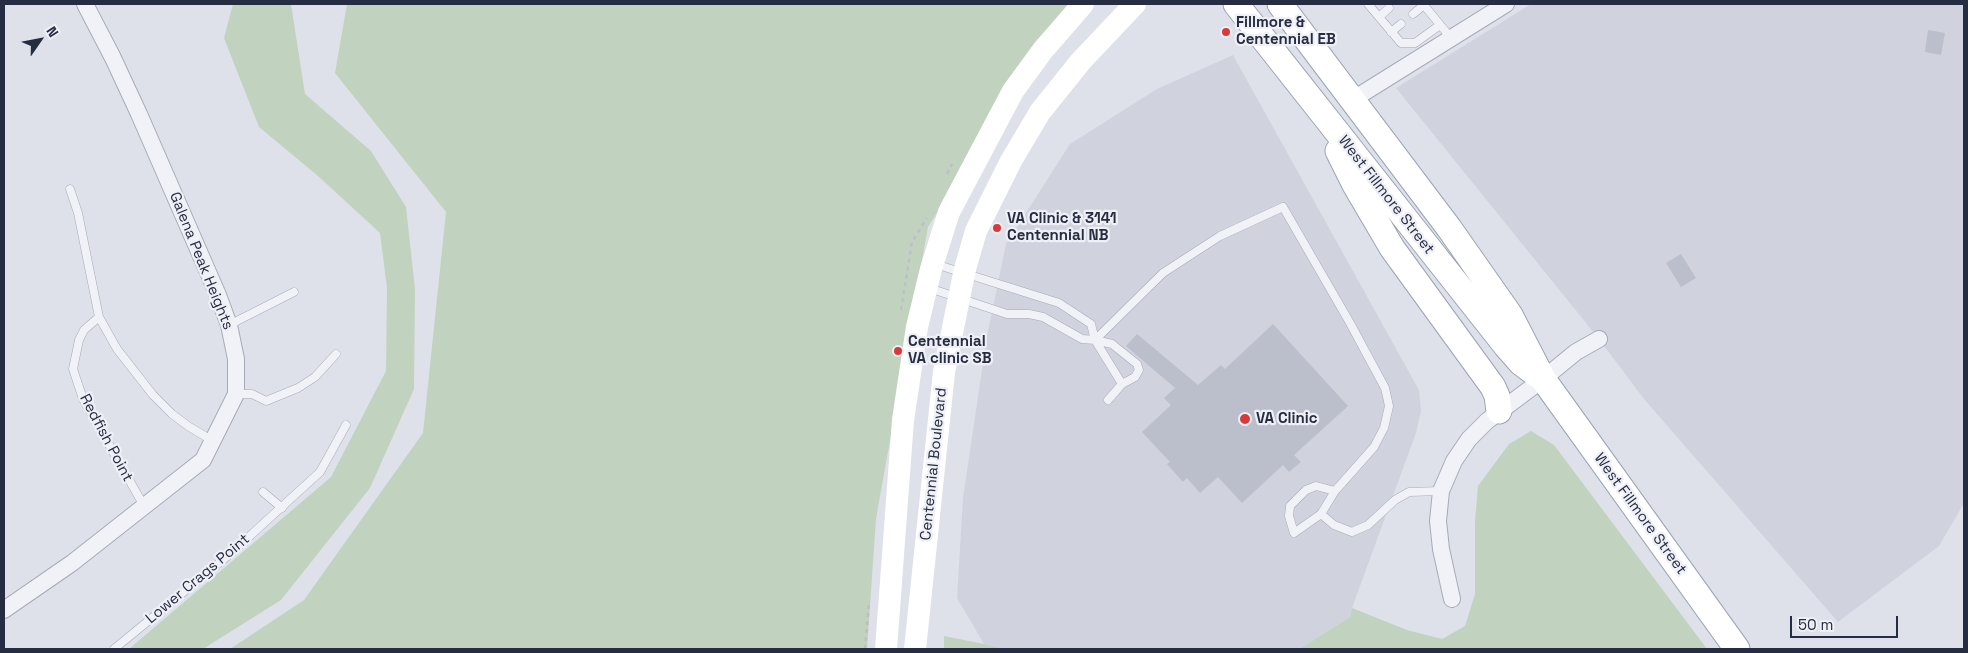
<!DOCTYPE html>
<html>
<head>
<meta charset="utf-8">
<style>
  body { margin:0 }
  #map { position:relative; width:1968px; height:653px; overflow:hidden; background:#dee1e9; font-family:"Space Grotesk",sans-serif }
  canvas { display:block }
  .frame { position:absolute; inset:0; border:5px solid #262c41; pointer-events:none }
  .north { position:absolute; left:15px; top:15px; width:50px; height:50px; -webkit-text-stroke:4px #eef0f6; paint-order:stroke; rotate:57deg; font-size:14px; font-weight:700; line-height:20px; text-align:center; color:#262c41 }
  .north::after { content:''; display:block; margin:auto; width:18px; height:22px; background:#262c41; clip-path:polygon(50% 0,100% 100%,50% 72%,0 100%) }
  .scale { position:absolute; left:1790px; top:616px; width:108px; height:22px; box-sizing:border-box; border:2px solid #262c41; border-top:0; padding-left:6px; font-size:15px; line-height:18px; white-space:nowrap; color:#262c41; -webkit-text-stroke:4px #eef0f6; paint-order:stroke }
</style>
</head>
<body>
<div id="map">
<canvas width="1968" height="653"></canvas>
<div class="frame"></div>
<div class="north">N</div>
<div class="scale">50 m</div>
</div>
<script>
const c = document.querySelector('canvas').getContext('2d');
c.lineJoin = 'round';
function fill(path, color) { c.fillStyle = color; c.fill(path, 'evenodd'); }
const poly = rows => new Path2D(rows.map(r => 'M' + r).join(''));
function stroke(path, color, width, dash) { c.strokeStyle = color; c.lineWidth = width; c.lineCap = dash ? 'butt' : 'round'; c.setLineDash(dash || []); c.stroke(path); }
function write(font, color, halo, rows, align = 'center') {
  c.font = font + ' "Space Grotesk",sans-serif'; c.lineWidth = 4.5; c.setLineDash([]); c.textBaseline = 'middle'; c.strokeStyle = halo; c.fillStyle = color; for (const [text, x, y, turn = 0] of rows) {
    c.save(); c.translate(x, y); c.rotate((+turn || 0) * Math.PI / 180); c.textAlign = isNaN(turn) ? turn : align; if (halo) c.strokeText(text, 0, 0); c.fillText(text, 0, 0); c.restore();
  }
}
fill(poly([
  [1531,4,1964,4,1964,503,1939,546,1838,622,1644,399,1599,339,1396,88],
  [1233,55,1419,390,1421,411,1416,433,1352,608,1350,617,1299,649,1005,649,984,644,957,598,963,498,987,336,1006,244,1070,144,1157,89]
]), '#d0d3de');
fill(poly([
  [233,4,291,4,305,94,371,151,406,207,415,289,414,389,370,488,281,600,203,649,129,649,331,477,386,371,387,288,380,233,318,176,259,127,224,38],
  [347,4,1070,4,928,227,876,519,867,649,230,649,304,600,423,433,446,212,335,73],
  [1531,431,1554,445,1707,649,1299,649,1350,617,1352,608,1407,630,1442,639,1465,626,1475,594,1475,522,1478,486,1509,444],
  [944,636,984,644,1005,649,944,649]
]), '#c1d3be');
fill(poly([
  [1928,30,1945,33,1941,55,1925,52],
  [1681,254,1696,278,1681,287,1666,263],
  [1273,324,1348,406,1294,455,1301,462,1289,472,1283,465,1242,503,1218,477,1200,493,1187,478,1183,482,1167,464,1170,462,1142,432,1171,405,1164,398,1175,388,1126,346,1137,334,1198,385,1221,365,1225,369]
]), '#bbbfcc');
const lane = poly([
  [1368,4,1401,43,1415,43,1440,25],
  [1423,4,1451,38],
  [1413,14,1424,5],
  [1379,17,1389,8],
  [1391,32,1401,24],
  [70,189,78,213,99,317,117,349,153,395,172,414,188,426,213,441],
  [935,264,1059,303,1091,324,1095,340,1122,384],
  [929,288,1007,314,1029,314,1043,317,1082,339,1095,340,1112,344,1137,364,1139,370,1135,377,1122,384,1108,400],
  [99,317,84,330,79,340,73,369,83,399,144,506],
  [229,325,294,292],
  [1095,340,1163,273,1220,236,1283,207,1350,323,1385,388,1389,406,1384,428,1374,447,1335,491,1321,514,1334,525,1352,532,1368,525,1395,500,1409,492,1441,491],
  [236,394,252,394,266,401,298,388,315,377,336,354],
  [263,492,282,508],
  [1321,514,1294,533,1289,516,1290,506,1306,490,1316,486,1335,491],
  [114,649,230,554,320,472,346,425]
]);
const street = poly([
  [1352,100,1506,4],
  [1452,599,1441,549,1438,521,1441,491,1454,461,1469,439,1487,421,1543,379,1576,352,1599,339],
  [4,610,72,563,203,460,236,394,236,359,229,325,218,295,139,114,113,58,85,4]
]);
const primary = poly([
  [1236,4,1506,346,1521,363,1537,375],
  [1280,4,1449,228,1510,315,1543,379,1737,649],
  [1338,151,1355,185,1392,248,1493,387,1497,396,1499,411]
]);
stroke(lane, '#a7abb7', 9);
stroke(street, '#a7abb7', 18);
stroke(primary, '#9ca3b5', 27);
stroke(poly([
  [947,174,952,164],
  [901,310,912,242,927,218],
  [865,649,869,603]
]), '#bcbfc8', 2.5, [4, 4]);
stroke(lane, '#f1f2f7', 8);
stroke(street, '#f1f2f7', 16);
stroke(poly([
  [886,649,903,420,917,327,931,269,949,212,1013,91,1043,50,1083,4],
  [915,649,944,372,965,269,976,231,1011,161,1040,112,1081,61,1135,4]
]), '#fff', 22);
stroke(primary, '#fff', 25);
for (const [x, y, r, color] of [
  [1226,32,5,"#d8393b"],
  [997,228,5,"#d8393b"],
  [898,351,5,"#d8393b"],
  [1245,419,6,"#d8393b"]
]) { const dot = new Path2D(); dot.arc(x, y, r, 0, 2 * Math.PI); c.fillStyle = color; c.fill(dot); stroke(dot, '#eef0f6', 2); }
write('bold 15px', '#262c41', '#eef0f6', [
  ["Fillmore &",1236,23],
  ["Centennial EB",1236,40],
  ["VA Clinic & 3141",1007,219],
  ["Centennial NB",1007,236],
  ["Centennial",908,342],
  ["VA clinic SB",908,359],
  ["VA Clinic",1256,419]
], 'left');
write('15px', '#262c41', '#eef0f6', [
  ["West Fillmore Street",1386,195,52],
  ["Galena Peak Heights",201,261,68],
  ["Redfish Point",106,438,62],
  ["Centennial Boulevard",934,464,-84],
  ["West Fillmore Street",1640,514,54],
  ["Lower Crags Point",198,579,-40]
]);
</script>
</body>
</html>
